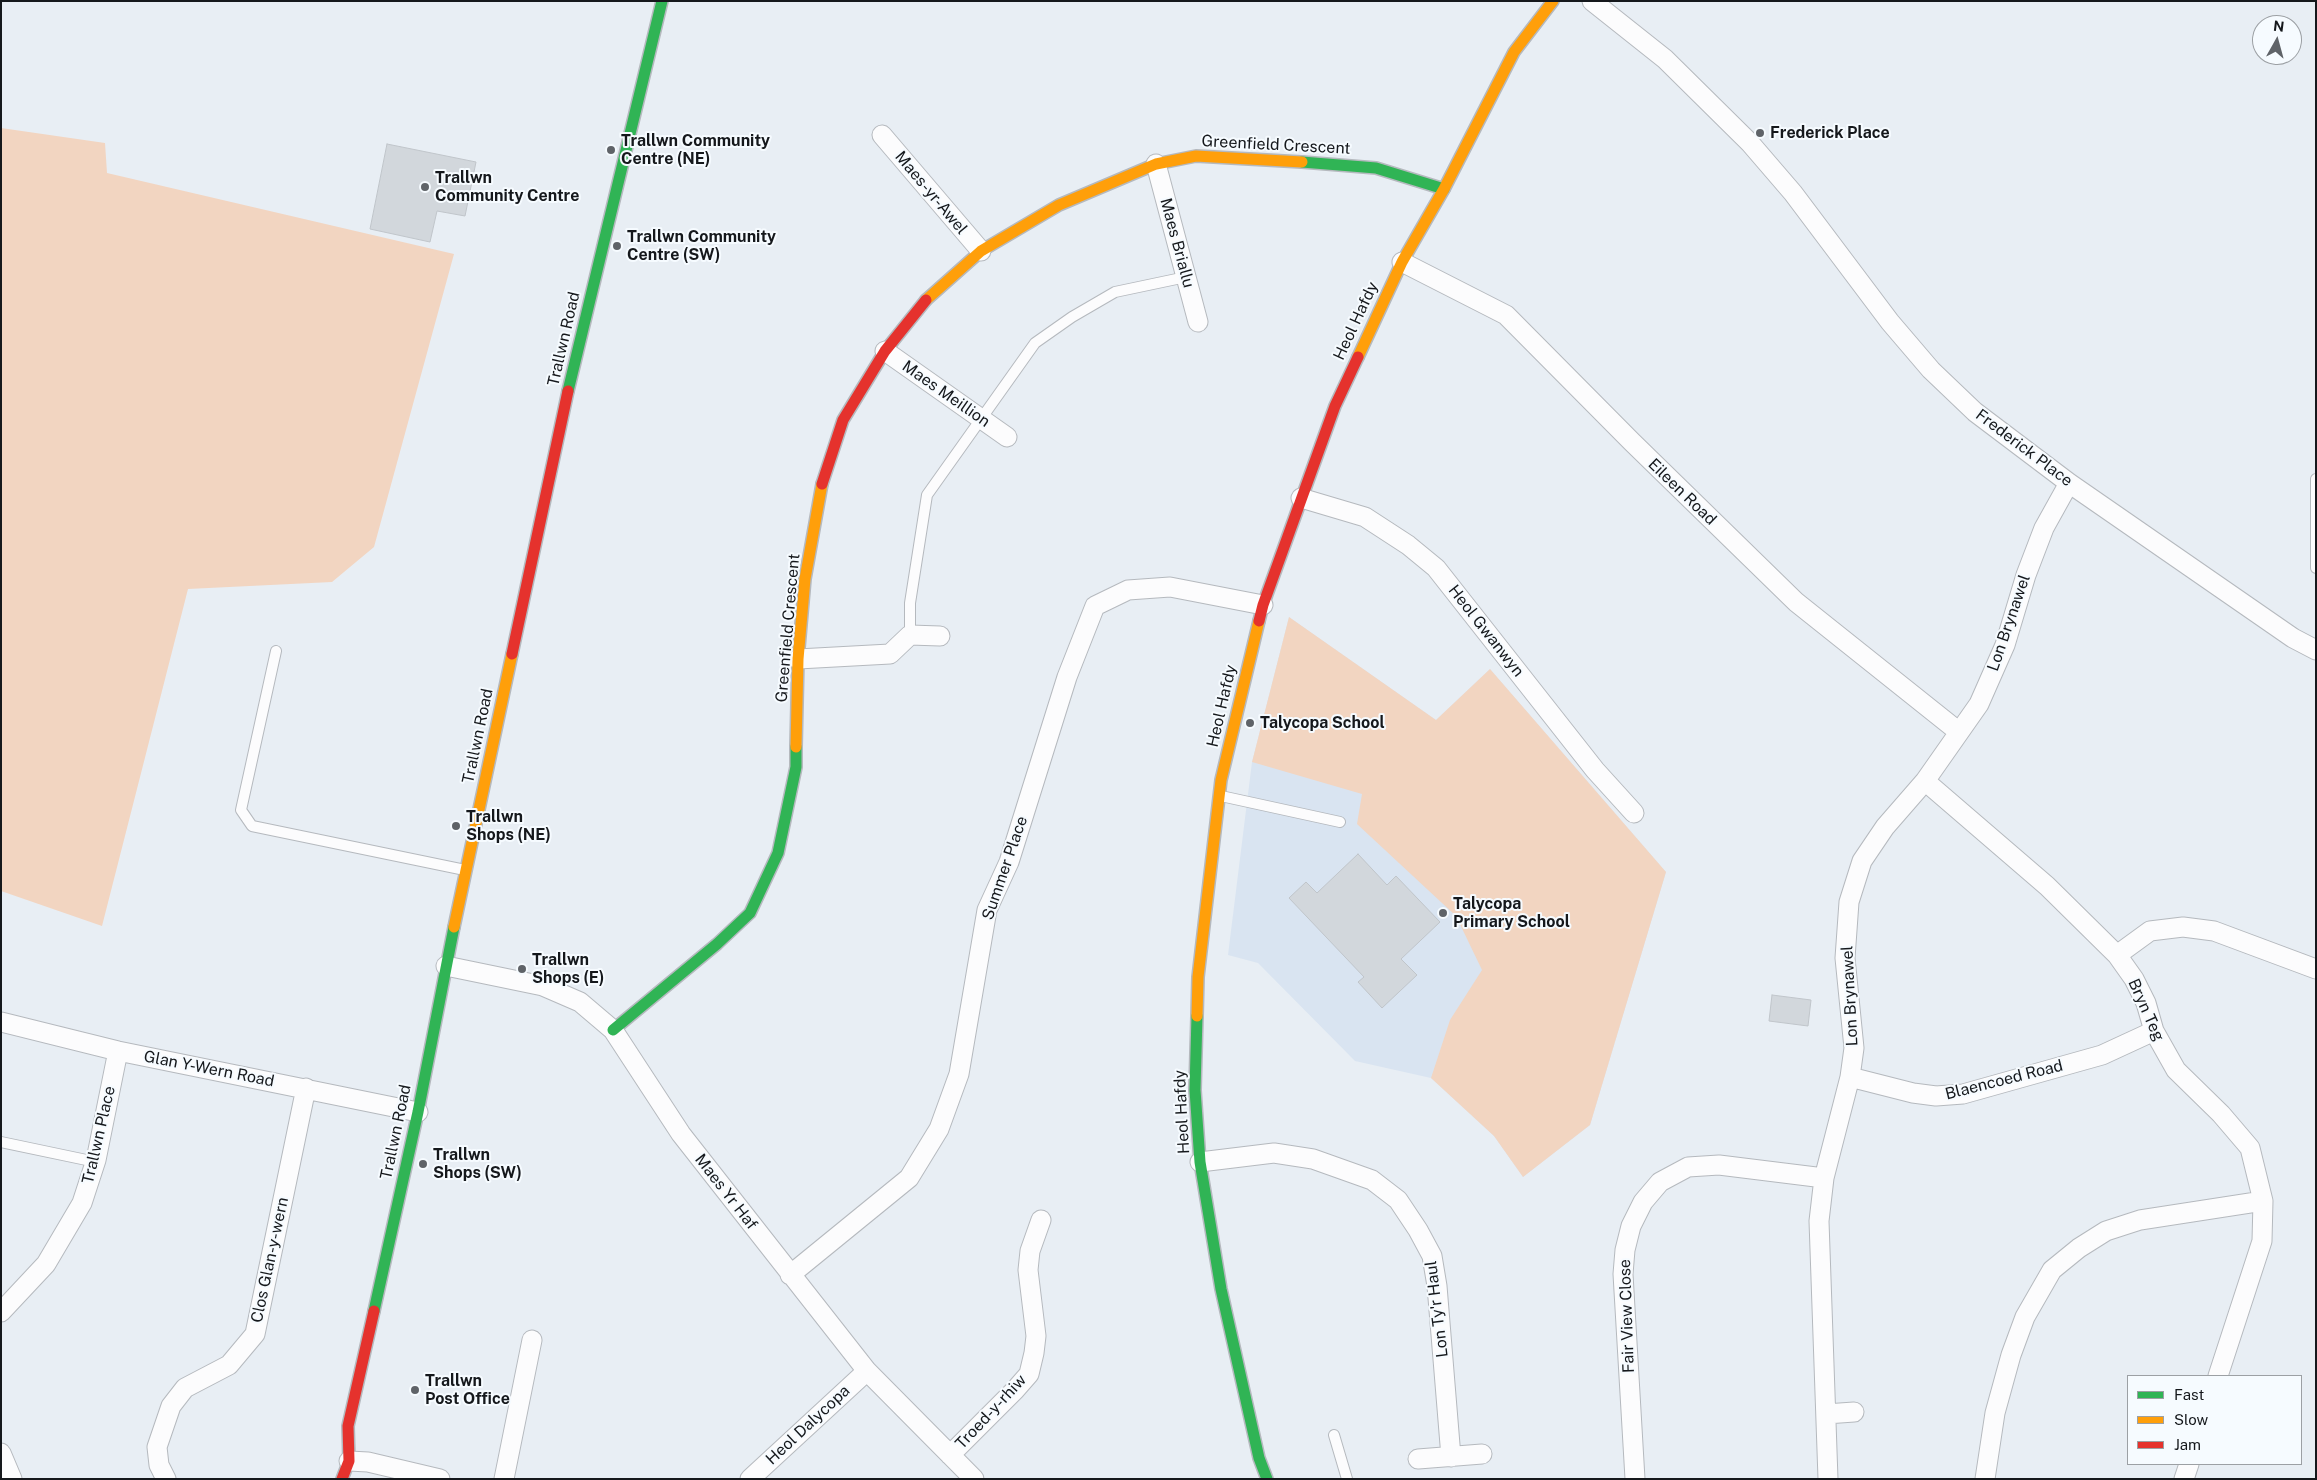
<!DOCTYPE html>
<html>
<head>
<meta charset="utf-8">
<style>
  body { margin:0 }
  #map { position:relative; width:2317px; height:1480px; overflow:hidden; background:#e8eef4; font-family:"Public Sans",sans-serif }
  canvas { display:block }
  .frame { position:absolute; inset:0; border:2px solid #15181c; pointer-events:none }
  .legend { position:absolute; left:2127px; top:1375px; width:175px; height:90px; box-sizing:border-box; background:#f6fbff; border:1px solid #9ca0a4; margin:0; padding:6px 9px; list-style:none; font-size:15px; color:#15181c }
  .legend li { display:flex; align-items:center; gap:10px; height:25px }
  .legend b { width:25px; border:1px solid #9ca0a4 }
  .north { position:absolute; left:2252px; top:15px; width:50px; height:50px; box-sizing:border-box; background:#f6fbff; border:1px solid #9ca0a4; border-radius:50%; rotate:7deg; font-size:14px; font-weight:700; line-height:20px; text-align:center; color:#15181c }
  .north::after { content:''; display:block; margin:auto; width:18px; height:22px; background:#5f6368; clip-path:polygon(50% 0,100% 100%,50% 72%,0 100%) }
</style>
</head>
<body>
<div id="map">
<canvas width="2317" height="1480"></canvas>
<div class="frame"></div>
<ul class="legend">
<li><b style="height:6px;background:#30b455"></b>Fast</li>
<li><b style="height:6px;background:#ff9f0a"></b>Slow</li>
<li><b style="height:6px;background:#e5322d"></b>Jam</li>
</ul>
<div class="north">N</div>
</div>
<script>
const c = document.querySelector('canvas').getContext('2d');
c.lineJoin = 'round';
function fill(path, color) { c.fillStyle = color; c.fill(path, 'evenodd'); }
const poly = rows => new Path2D(rows.map(r => 'M' + r).join(''));
function stroke(path, color, width, dash) { c.strokeStyle = color; c.lineWidth = width; c.lineCap = dash ? 'butt' : 'round'; c.setLineDash(dash || []); c.stroke(path); }
function write(font, color, halo, rows, align = 'center') {
  c.font = font + ' "Public Sans",sans-serif'; c.lineWidth = 4; c.setLineDash([]); c.textBaseline = 'middle'; c.strokeStyle = halo; c.fillStyle = color; for (const [text, x, y, turn = 0] of rows) {
    c.save(); c.translate(x, y); c.rotate((+turn || 0) * Math.PI / 180); c.textAlign = isNaN(turn) ? turn : align; if (halo) c.strokeText(text, 0, 0); c.fillText(text, 0, 0); c.restore();
  }
}
fill(poly([
  [1289,617,1436,720,1490,669,1666,872,1590,1125,1523,1177,1494,1136,1431,1078,1355,1061,1258,963,1228,955,1252,762]
]), '#d9e4f1');
fill(poly([
  [1,46,1,128,105,143,107,173,454,254,374,547,332,582,188,589,102,926,1,891],
  [1289,617,1436,720,1490,669,1666,872,1590,1125,1523,1177,1494,1136,1431,1078,1450,1020,1482,970,1456,916,1357,824,1362,794,1252,762]
]), '#f2d5c1');
const building = poly([
  [387,144,476,162,465,216,437,211,430,242,370,229,387,144],
  [1358,854,1387,885,1396,876,1440,922,1401,959,1417,975,1382,1008,1358,982,1364,977,1289,898,1306,882,1317,893,1358,854],
  [1772,995,1811,1000,1808,1026,1769,1021,1772,995]
]);
fill(building, '#d2d7dc');
stroke(building, '#c0c5ca', 1);
const lane = poly([
  [2316,479,2316,568],
  [910,635,910,603,927,495,1035,343,1072,317,1115,292,1186,277],
  [276,651,241,810,252,826,465,870],
  [1221,796,1340,822],
  [1,1142,96,1162],
  [1334,1435,1347,1479]
]);
const street = poly([
  [1592,1,1665,59,1750,143,1793,193,1890,322,1931,370,1975,412,2069,483,2293,638,2316,650],
  [882,135,981,251],
  [1156,164,1198,322],
  [1402,262,1506,315,1632,442,1796,602,1959,732],
  [885,351,1007,437],
  [1301,498,1365,517,1408,545,1436,568,1595,770,1634,813],
  [798,659,890,654,910,635,940,636],
  [1925,781,2047,886,2117,955,2134,979,2146,1003,2154,1031,2176,1070,2221,1114,2250,1148,2263,1201,2262,1241,2218,1376],
  [2117,955,2150,931,2183,927,2214,931,2316,969],
  [446,966,543,986,580,1002,613,1030,681,1134,867,1371,974,1479],
  [1,1022,118,1051,418,1112],
  [1850,1077,1913,1093,1936,1096,1963,1094,2102,1055,2154,1031],
  [1200,1162,1274,1153,1313,1159,1372,1180,1398,1200,1418,1230,1432,1256,1437,1286,1451,1457],
  [790,1275,909,1178,939,1129,959,1074,987,910,1009,862,1067,677,1095,606,1128,590,1170,587,1263,605],
  [1,1312,46,1264,82,1203,96,1160,118,1051],
  [1826,1414,1854,1412],
  [1,1453,12,1479],
  [950,1455,1015,1390,1029,1374,1034,1353,1036,1336,1028,1270,1030,1251,1041,1220],
  [1418,1459,1482,1454],
  [349,1461,368,1462,440,1479],
  [166,1479,159,1465,157,1447,171,1406,185,1388,229,1365,255,1334,306,1088],
  [504,1479,532,1340],
  [750,1479,867,1371],
  [1635,1479,1623,1274,1625,1250,1631,1226,1643,1202,1660,1182,1688,1167,1719,1165,1824,1178],
  [1828,1479,1819,1221,1824,1178,1850,1077,1854,1048,1845,958,1849,902,1862,861,1885,827,1925,781,1979,704,2005,645,2026,575,2044,528,2069,483],
  [1985,1479,1995,1413,2011,1355,2025,1317,2052,1270,2079,1248,2106,1231,2140,1220,2263,1201],
  [2184,1479,2189,1464]
]);
const fast = poly([
  [1302,162,1376,168,1444,189],
  [568,391,662,1],
  [1197,1016,1195,1090,1200,1162,1221,1289,1259,1458,1267,1479],
  [613,1030,717,944,750,913,778,853,796,767,796,747],
  [374,1311,418,1112,454,927]
]);
const slow = poly([
  [926,300,981,251,1059,205,1156,164,1196,156,1302,162],
  [1358,357,1402,262,1444,189,1514,52,1553,1],
  [796,747,798,659,805,579,822,484],
  [454,927,512,654],
  [1197,1016,1198,977,1221,780,1259,621]
]);
const jam = poly([
  [822,484,843,420,885,351,926,300],
  [1259,621,1263,605,1335,406,1358,357],
  [512,654,568,391],
  [342,1479,349,1461,348,1426,374,1311]
]);
stroke(lane, '#b5b9be', 12);
stroke(street, '#b5b9be', 21);
stroke(fast, '#b5b9be', 14);
stroke(slow, '#b5b9be', 14);
stroke(jam, '#b5b9be', 14);
stroke(lane, '#fcfcfd', 10);
stroke(street, '#fcfcfd', 19);
stroke(fast, '#30b455', 11);
stroke(slow, '#ff9f0a', 11);
stroke(jam, '#e5322d', 11);
for (const [x, y, r, color] of [
  [1760,133,5,"#5f6368"],
  [611,150,5,"#5f6368"],
  [425,187,5,"#5f6368"],
  [617,246,5,"#5f6368"],
  [1250,723,5,"#5f6368"],
  [456,826,5,"#5f6368"],
  [1443,913,5,"#5f6368"],
  [522,969,5,"#5f6368"],
  [423,1164,5,"#5f6368"],
  [415,1390,5,"#5f6368"]
]) { const dot = new Path2D(); dot.arc(x, y, r, 0, 2 * Math.PI); c.fillStyle = color; c.fill(dot); stroke(dot, '#f6fbff', 2); }
write('bold 16px', '#15181c', '#f6fbff', [
  ["Frederick Place",1770,133],
  ["Trallwn Community",621,141],
  ["Centre (NE)",621,159],
  ["Trallwn",435,178],
  ["Community Centre",435,196],
  ["Trallwn Community",627,237],
  ["Centre (SW)",627,255],
  ["Talycopa School",1260,723],
  ["Trallwn",466,817],
  ["Shops (NE)",466,835],
  ["Talycopa",1453,904],
  ["Primary School",1453,922],
  ["Trallwn",532,960],
  ["Shops (E)",532,978],
  ["Trallwn",433,1155],
  ["Shops (SW)",433,1173],
  ["Trallwn",425,1381],
  ["Post Office",425,1399]
], 'left');
write('16px', '#15181c', '#f6fbff', [
  ["Greenfield Crescent",1276,145,3],
  ["Maes-yr-Awel",931,193,50],
  ["Maes Briallu",1177,243,75],
  ["Heol Hafdy",1356,321,-65],
  ["Trallwn Road",564,339,-77],
  ["Maes Meillion",946,394,35],
  ["Frederick Place",2024,448,37],
  ["Eileen Road",1682,492,44],
  ["Lon Brynawel",2009,623,-71],
  ["Greenfield Crescent",788,628,-85],
  ["Heol Gwanwyn",1486,631,52],
  ["Heol Hafdy",1222,706,-77],
  ["Trallwn Road",478,736,-78],
  ["Summer Place",1005,868,-71],
  ["Lon Brynawel",1850,996,-93],
  ["Bryn Teg",2146,1010,66],
  ["Glan Y-Wern Road",209,1069,11],
  ["Blaencoed Road",2004,1080,-14],
  ["Heol Hafdy",1182,1112,-93],
  ["Trallwn Road",396,1132,-78],
  ["Trallwn Place",99,1135,-77],
  ["Maes Yr Haf",726,1192,52],
  ["Clos Glan-y-wern",270,1260,-78],
  ["Lon Ty'r Haul",1437,1309,-97],
  ["Fair View Close",1627,1316,-92],
  ["Troed-y-rhiw",991,1412,-47],
  ["Heol Dalycopa",808,1425,-43]
]);
</script>
</body>
</html>
